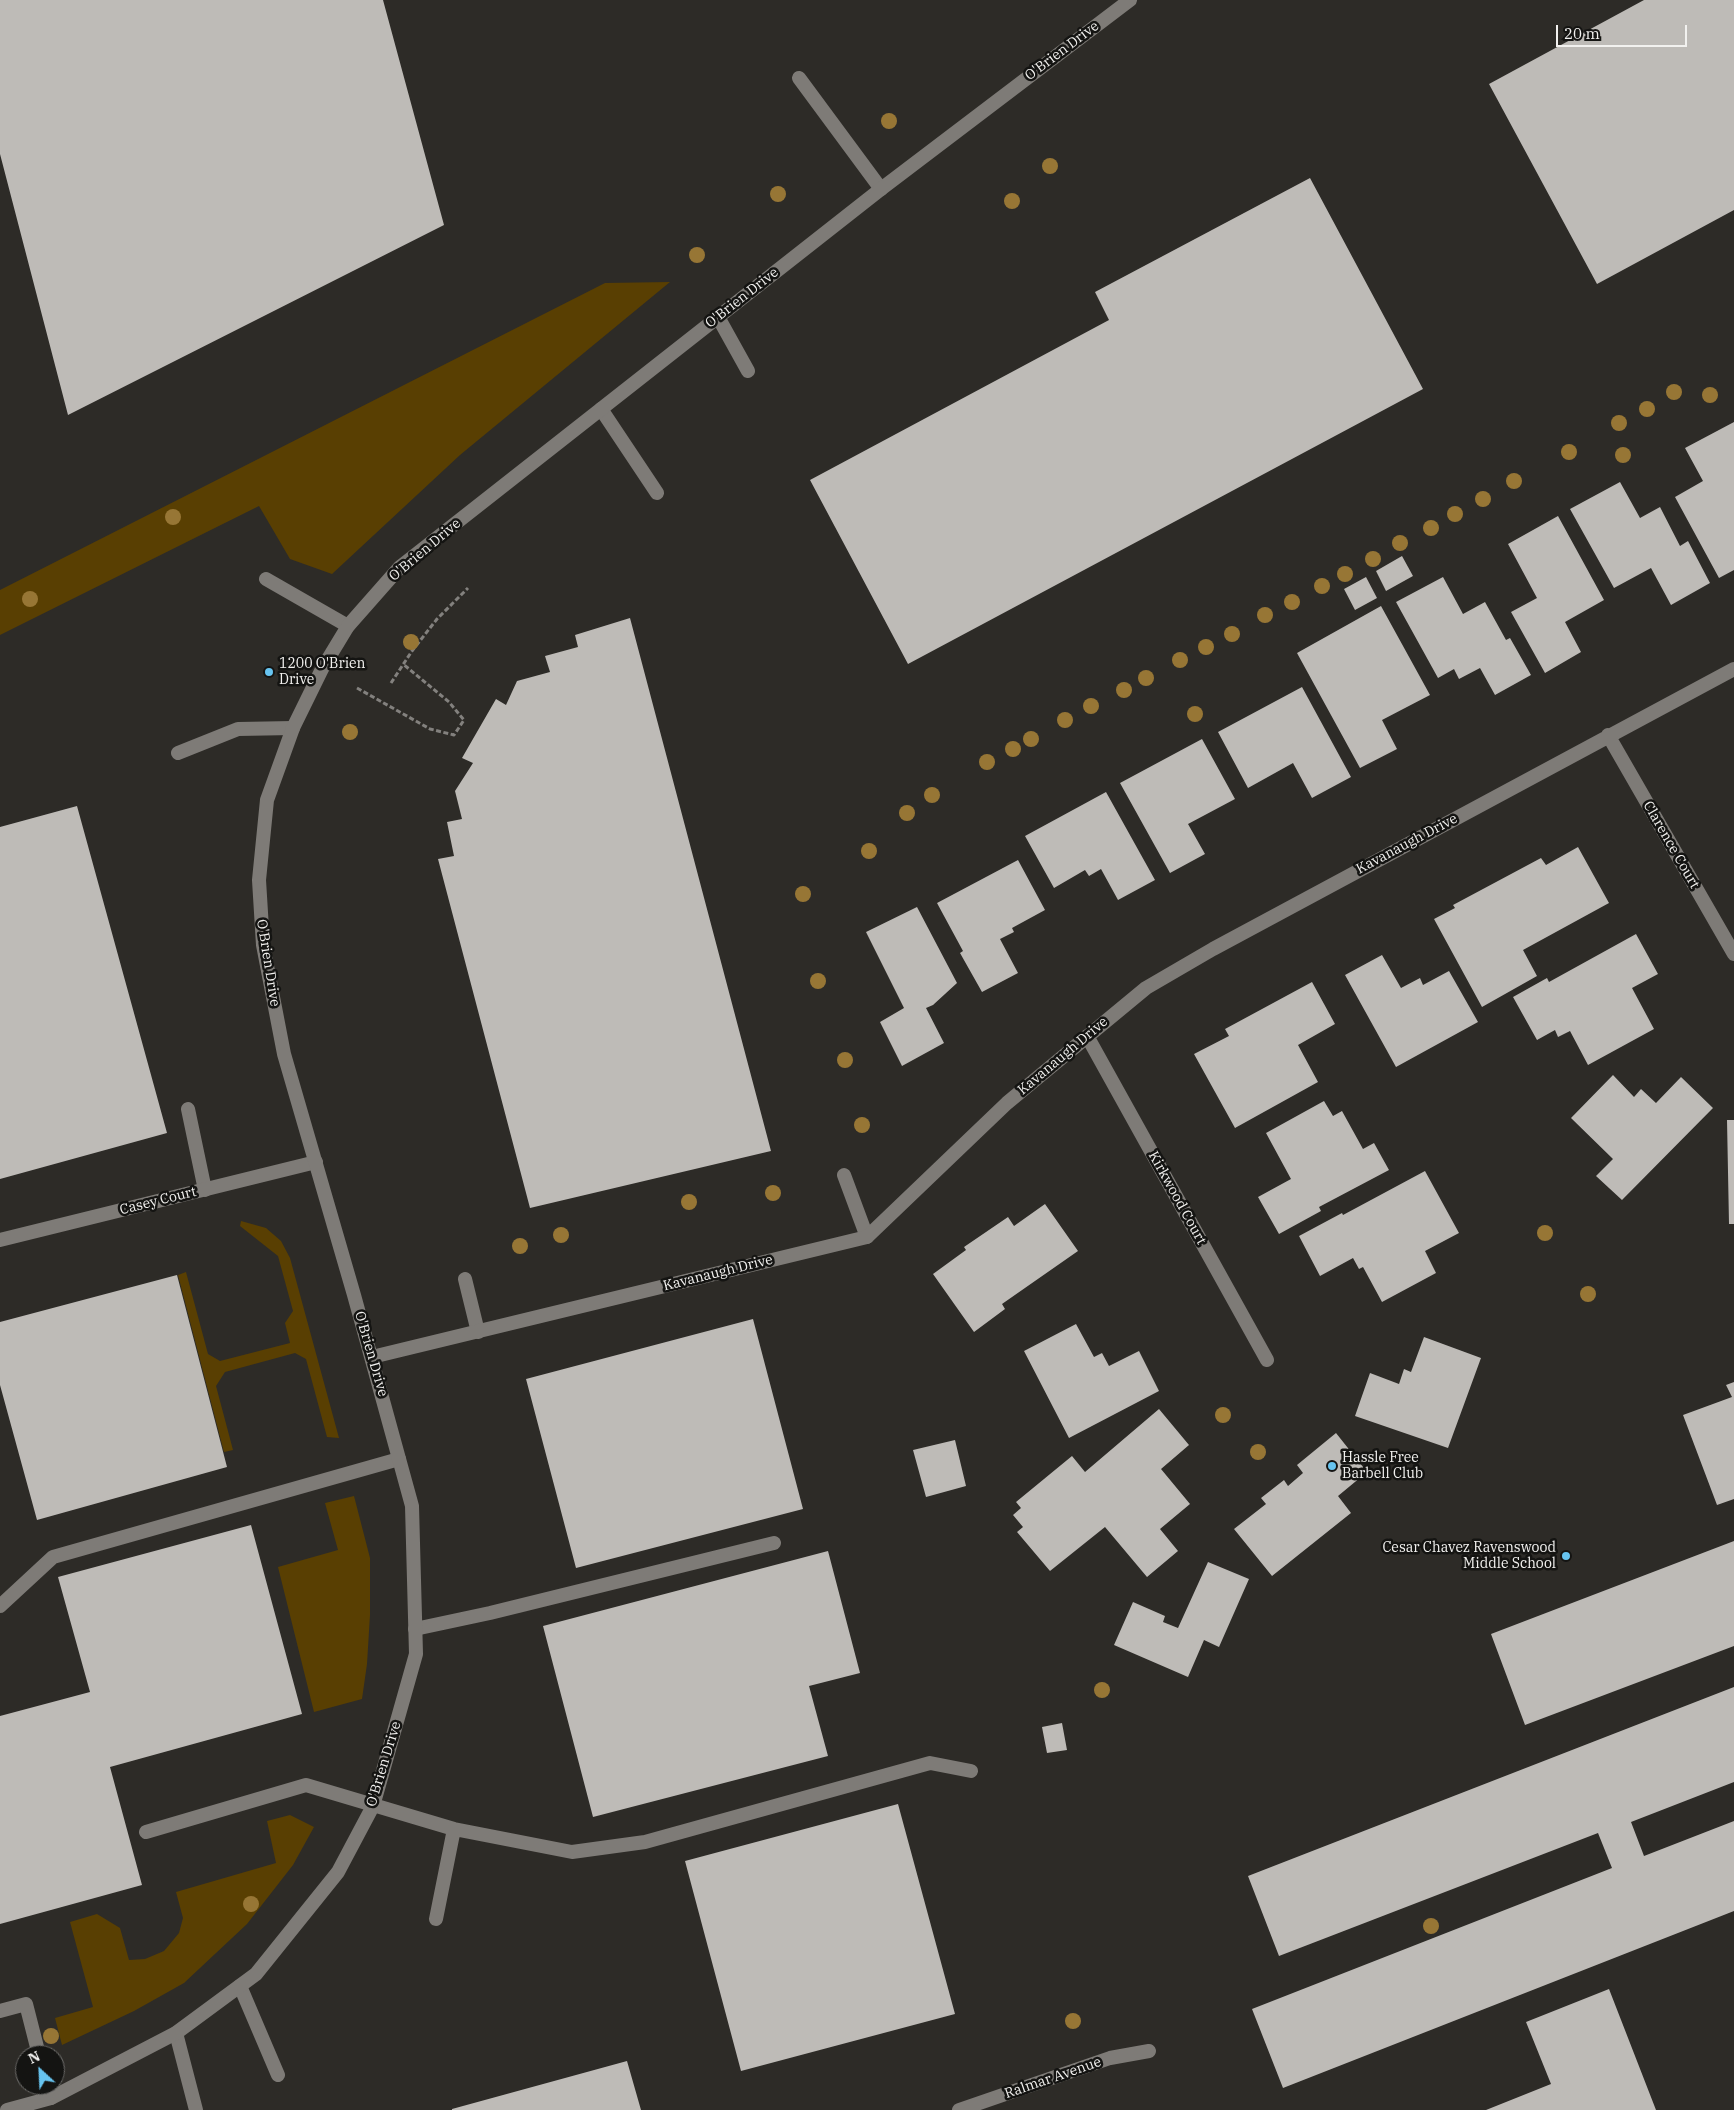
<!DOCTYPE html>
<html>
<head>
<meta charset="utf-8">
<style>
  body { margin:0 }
  #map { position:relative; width:1734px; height:2110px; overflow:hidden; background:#2d2b27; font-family:"IBM Plex Serif",serif }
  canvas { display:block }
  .north { position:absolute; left:15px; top:2045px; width:50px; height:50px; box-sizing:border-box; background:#141412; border:1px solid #6d6c6a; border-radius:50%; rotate:335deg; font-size:14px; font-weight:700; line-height:20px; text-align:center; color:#f2f1ef }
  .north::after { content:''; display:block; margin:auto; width:18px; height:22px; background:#67c4f0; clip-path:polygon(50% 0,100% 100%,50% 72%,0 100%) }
  .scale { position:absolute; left:1556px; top:25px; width:131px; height:22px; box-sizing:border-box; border:2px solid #f2f1ef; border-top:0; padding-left:6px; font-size:15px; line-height:18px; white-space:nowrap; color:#f2f1ef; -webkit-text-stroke:4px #141412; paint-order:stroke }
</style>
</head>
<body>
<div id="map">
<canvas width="1734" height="2110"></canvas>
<div class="north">N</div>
<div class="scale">20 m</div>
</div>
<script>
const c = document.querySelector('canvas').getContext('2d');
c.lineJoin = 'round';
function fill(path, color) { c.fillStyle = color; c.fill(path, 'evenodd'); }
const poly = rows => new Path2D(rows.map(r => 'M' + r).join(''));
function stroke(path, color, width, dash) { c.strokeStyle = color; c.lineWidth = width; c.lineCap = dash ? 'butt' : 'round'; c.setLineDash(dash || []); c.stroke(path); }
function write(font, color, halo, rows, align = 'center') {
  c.font = font + ' "IBM Plex Serif",serif'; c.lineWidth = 5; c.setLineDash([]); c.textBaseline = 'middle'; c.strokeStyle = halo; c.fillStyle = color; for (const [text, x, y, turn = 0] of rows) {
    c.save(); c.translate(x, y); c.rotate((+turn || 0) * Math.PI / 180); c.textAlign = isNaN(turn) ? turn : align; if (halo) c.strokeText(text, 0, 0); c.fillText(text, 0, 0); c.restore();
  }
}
fill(poly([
  [670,282,460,455,332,574,290,559,259,506,0,635,0,590,605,283],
  [241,1221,266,1228,281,1241,290,1258,339,1438,327,1437,306,1359,295,1353,225,1372,216,1386,233,1450,224,1452,178,1275,186,1272,208,1354,220,1361,290,1343,285,1323,293,1311,278,1256,240,1226],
  [354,1496,370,1558,370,1615,367,1664,362,1699,314,1712,278,1567,338,1550,325,1503],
  [290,1815,314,1827,293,1865,247,1924,184,1983,134,2011,62,2045,55,2018,93,2007,70,1922,97,1914,120,1928,129,1960,145,1959,164,1951,179,1933,183,1918,176,1892,276,1863,267,1821]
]), '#593f02');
fill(poly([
  [0,0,383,0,444,225,68,415,0,154],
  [1644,0,1734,0,1734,210,1597,284,1489,84],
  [1310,178,1423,389,908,664,810,480,1109,320,1095,292],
  [1734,422,1734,570,1719,578,1675,497,1703,481,1685,448],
  [1620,482,1640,518,1660,507,1680,546,1688,541,1710,583,1671,605,1651,568,1614,588,1570,509],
  [1558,516,1604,600,1565,622,1581,652,1545,673,1511,612,1537,598,1508,544],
  [1402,556,1413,576,1386,591,1376,571],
  [1366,577,1377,598,1355,610,1344,589],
  [1443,577,1463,614,1485,602,1506,640,1510,638,1531,675,1495,695,1480,668,1459,679,1454,669,1438,678,1396,602],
  [1381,606,1430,695,1382,720,1397,749,1360,768,1297,653],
  [630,618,771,1151,530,1208,438,859,454,856,447,822,462,819,455,791,473,763,462,758,496,699,506,705,517,681,550,672,545,656,578,647,575,635],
  [1302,687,1351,777,1312,798,1293,763,1248,788,1218,732],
  [1202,739,1235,799,1188,824,1205,854,1170,873,1120,783],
  [1106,792,1155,880,1118,900,1101,869,1089,876,1085,870,1054,888,1025,836],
  [77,806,167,1133,0,1179,0,827],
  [1578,847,1609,903,1523,950,1537,976,1482,1007,1434,919,1455,908,1453,905,1541,858,1546,865],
  [1018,860,1045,910,1012,928,1014,932,1000,939,1018,973,982,992,960,953,963,951,937,903],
  [917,907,957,983,933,1005,926,1008,944,1043,902,1066,880,1022,904,1008,866,932],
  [1636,934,1658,974,1632,988,1654,1029,1588,1065,1570,1031,1558,1037,1555,1030,1537,1040,1513,997,1547,978,1549,982],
  [1382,955,1401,988,1420,978,1423,985,1449,971,1478,1022,1396,1067,1345,975],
  [1312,982,1335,1024,1298,1045,1318,1082,1235,1128,1194,1054,1229,1036,1225,1029],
  [1613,1075,1634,1097,1641,1089,1656,1103,1681,1077,1713,1108,1622,1200,1596,1176,1613,1159,1571,1118],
  [1324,1101,1333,1116,1342,1111,1363,1149,1374,1143,1389,1170,1319,1207,1321,1211,1279,1234,1258,1197,1291,1179,1266,1133],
  [1727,1120,1734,1120,1734,1224,1729,1224],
  [1425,1171,1459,1233,1425,1251,1436,1273,1382,1302,1363,1267,1359,1269,1353,1258,1320,1276,1299,1236,1342,1213,1343,1215],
  [1045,1204,1078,1251,1002,1304,1005,1309,974,1332,933,1274,966,1250,964,1247,1008,1217,1014,1226],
  [177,1275,227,1467,37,1520,0,1385,0,1322],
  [753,1319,803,1509,576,1568,526,1379],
  [1076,1324,1094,1357,1102,1353,1109,1366,1139,1351,1159,1391,1069,1438,1024,1351],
  [1424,1337,1481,1358,1448,1448,1355,1416,1370,1373,1399,1384,1404,1369,1411,1372],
  [1734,1382,1734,1499,1717,1505,1683,1415,1732,1397,1726,1385],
  [1159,1409,1189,1445,1161,1469,1190,1504,1160,1529,1178,1551,1147,1577,1105,1527,1050,1571,1017,1532,1023,1527,1013,1515,1021,1508,1016,1502,1072,1456,1085,1472],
  [1336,1433,1367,1472,1338,1496,1351,1513,1272,1576,1234,1529,1266,1504,1261,1498,1284,1480,1288,1486,1303,1473,1297,1465],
  [955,1440,966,1486,926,1497,913,1450],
  [251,1525,302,1714,110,1767,142,1885,0,1924,0,1716,90,1692,58,1577],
  [1734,1541,1734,1646,1525,1725,1491,1634],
  [828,1551,860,1673,809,1686,828,1756,593,1817,543,1626],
  [1208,1562,1249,1579,1219,1647,1204,1640,1188,1677,1114,1645,1133,1602,1165,1616,1163,1622,1178,1628],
  [1734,1687,1734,1782,1631,1822,1644,1856,1734,1821,1734,1911,1283,2088,1252,2009,1612,1868,1598,1833,1279,1956,1248,1876],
  [1062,1723,1067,1750,1047,1753,1042,1727],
  [898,1804,955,2014,741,2071,685,1861],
  [1609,1989,1656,2110,1486,2110,1551,2084,1526,2022],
  [627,2061,641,2110,452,2110,452,2109]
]), '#bebbb7');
stroke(poly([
  [391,683,412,651,437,619,468,588],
  [357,688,430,729,454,735,464,720,449,702,403,664]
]), '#83817e', 3, [5, 2.5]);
stroke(poly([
  [799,78,881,189],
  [718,317,748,371],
  [601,409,657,493],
  [266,579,348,626],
  [178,753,238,729,293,728],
  [188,1109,205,1190],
  [844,1175,867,1237],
  [465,1279,478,1332],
  [0,1606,53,1557,399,1459],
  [415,1629,490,1613,774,1543],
  [146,1832,306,1785,454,1829,572,1852,645,1842,930,1763,971,1771],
  [436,1919,454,1829],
  [240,1986,278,2075],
  [0,2011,26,2004,39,2055],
  [176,2033,196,2110],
  [47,2085,51,2098]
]), '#7e7b77', 14);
stroke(poly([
  [1608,735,1734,954],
  [1087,1036,1267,1360],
  [0,1240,316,1162],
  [372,1357,867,1237,1007,1103,1146,988,1213,949,1734,669],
  [959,2110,1110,2058,1149,2051]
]), '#7e7b77', 14);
stroke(poly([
  [7,2110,51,2098,176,2033,256,1974,338,1872,373,1806,416,1654,412,1506,354,1295,284,1054,263,945,259,880,267,800,293,728,322,669,348,626,400,567,881,189,1130,0]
]), '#7e7b77', 14);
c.fillStyle = '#977635';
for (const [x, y] of [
  [889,121],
  [1050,166],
  [778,194],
  [1012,201],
  [697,255],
  [1674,392],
  [1710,395],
  [1647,409],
  [1619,423],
  [1569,452],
  [1623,455],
  [1514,481],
  [1483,499],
  [1455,514],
  [173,517],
  [1431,528],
  [1400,543],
  [1373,559],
  [1345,574],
  [1322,586],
  [30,599],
  [1292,602],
  [1265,615],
  [1232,634],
  [411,642],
  [1206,647],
  [1180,660],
  [1146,678],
  [1124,690],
  [1091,706],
  [1195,714],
  [1065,720],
  [350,732],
  [1031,739],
  [1013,749],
  [987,762],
  [932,795],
  [907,813],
  [869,851],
  [803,894],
  [818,981],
  [845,1060],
  [862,1125],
  [773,1193],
  [689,1202],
  [1545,1233],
  [561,1235],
  [520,1246],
  [1588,1294],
  [1223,1415],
  [1258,1452],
  [1102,1690],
  [251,1904],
  [1431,1926],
  [1073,2021],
  [51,2036]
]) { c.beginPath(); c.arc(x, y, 8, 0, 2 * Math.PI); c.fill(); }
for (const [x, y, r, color] of [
  [269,672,5,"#67c4f0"],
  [1332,1466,5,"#67c4f0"],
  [1566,1556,5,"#67c4f0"]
]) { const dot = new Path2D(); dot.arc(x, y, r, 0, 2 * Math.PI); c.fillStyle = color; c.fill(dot); stroke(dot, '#141412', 2); }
write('14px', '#f2f1ef', '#141412', [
  ["O'Brien Drive",1062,51,-37],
  ["O'Brien Drive",742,298,-38],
  ["O'Brien Drive",425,550,-40],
  ["Kavanaugh Drive",1407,844,-28],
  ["Clarence Court",1671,845,60],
  ["O'Brien Drive",268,963,81],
  ["Kavanaugh Drive",1063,1056,-40],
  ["Kirkwood Court",1177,1198,61],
  ["Casey Court",158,1201,-14],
  ["Kavanaugh Drive",718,1273,-14],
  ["O'Brien Drive",371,1354,74],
  ["O'Brien Drive",384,1764,-73],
  ["Ralmar Avenue",1053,2078,-19]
]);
write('14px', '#f2f1ef', '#141412', [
  ["1200 O'Brien",279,664],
  ["Drive",279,680],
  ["Hassle Free",1342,1458],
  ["Barbell Club",1342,1474],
  ["Cesar Chavez Ravenswood",1556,1548,"right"],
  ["Middle School",1556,1564,"right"]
], 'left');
</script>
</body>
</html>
